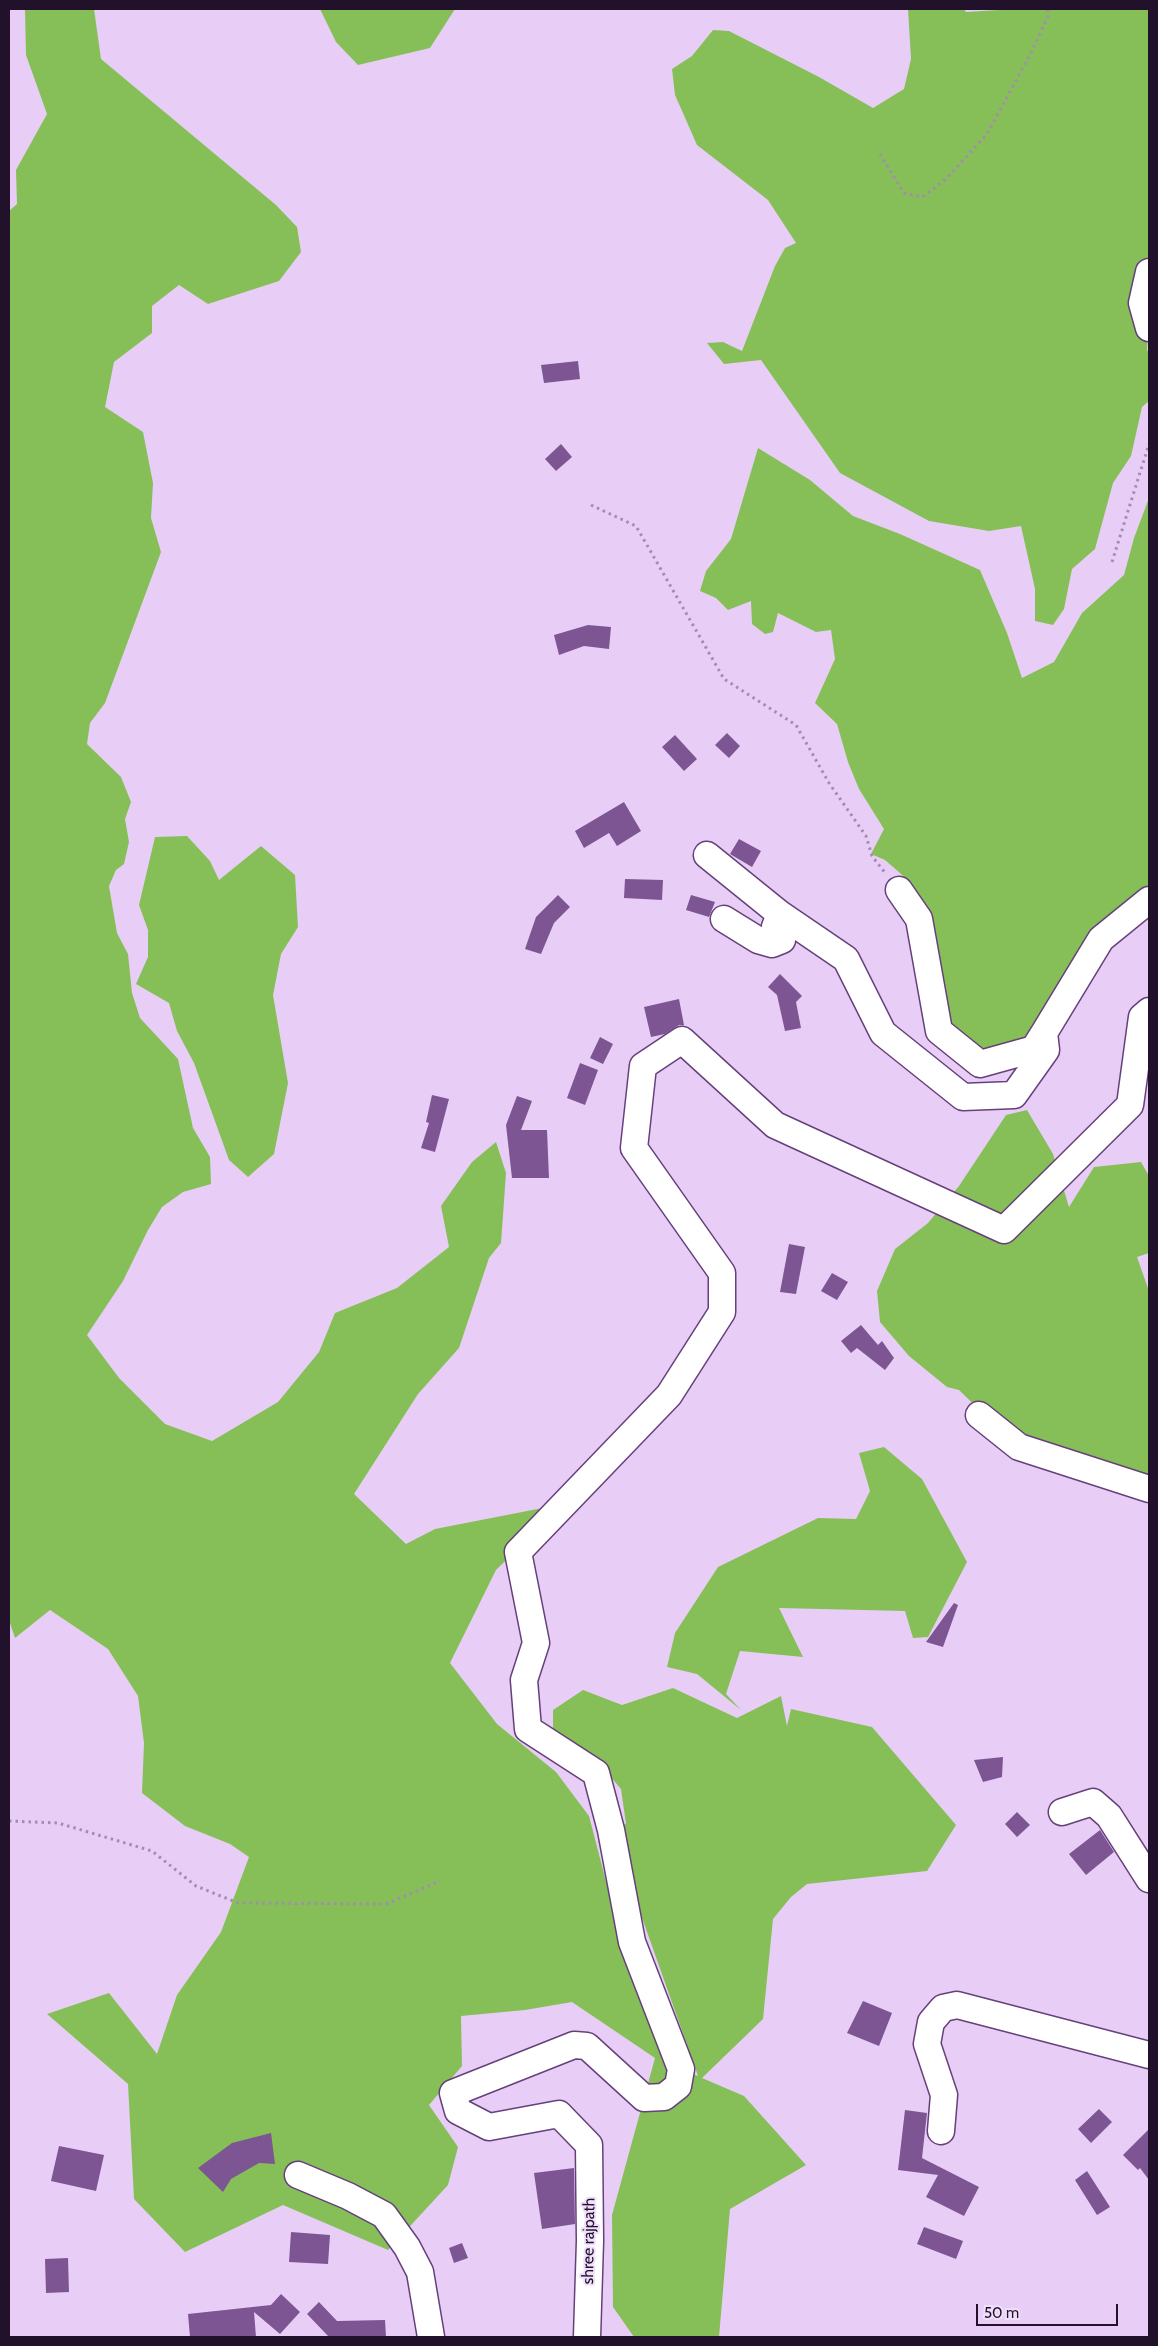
<!DOCTYPE html>
<html>
<head>
<meta charset="utf-8">
<style>
  body { margin:0 }
  #map { position:relative; width:1158px; height:2346px; overflow:hidden; background:#e8cef7; font-family:Cabin,sans-serif }
  canvas { display:block }
  .frame { position:absolute; inset:0; border:10px solid #21112a; pointer-events:none }
  .scale { position:absolute; left:976px; top:2304px; width:142px; height:22px; box-sizing:border-box; border:2px solid #21112a; border-top:0; padding-left:6px; font-size:15px; line-height:18px; white-space:nowrap; color:#21112a; -webkit-text-stroke:4px #f0dffa; paint-order:stroke }
</style>
</head>
<body>
<div id="map">
<canvas width="1158" height="2346"></canvas>
<div class="frame"></div>
<div class="scale">50 m</div>
</div>
<script>
const c = document.querySelector('canvas').getContext('2d');
c.lineJoin = 'round';
function fill(path, color) { c.fillStyle = color; c.fill(path, 'evenodd'); }
const poly = rows => new Path2D(rows.map(r => 'M' + r).join(''));
function stroke(path, color, width, dash) { c.strokeStyle = color; c.lineWidth = width; c.lineCap = dash ? 'butt' : 'round'; c.setLineDash(dash || []); c.stroke(path); }
function write(font, color, halo, rows, align = 'center') {
  c.font = font + ' Cabin,sans-serif'; c.lineWidth = 4; c.setLineDash([]); c.textBaseline = 'middle'; c.strokeStyle = halo; c.fillStyle = color; for (const [text, x, y, turn = 0] of rows) {
    c.save(); c.translate(x, y); c.rotate((+turn || 0) * Math.PI / 180); c.textAlign = isNaN(turn) ? turn : align; if (halo) c.strokeText(text, 0, 0); c.fillText(text, 0, 0); c.restore();
  }
}
fill(poly([
  [25,9,94,9,101,59,276,205,297,227,301,252,279,281,208,304,179,285,152,306,152,333,114,362,105,407,143,432,153,483,151,518,161,552,105,703,90,723,87,744,121,777,131,802,125,819,129,842,124,864,116,870,109,886,117,933,128,954,132,993,140,1018,178,1059,193,1128,210,1157,211,1184,183,1192,162,1207,148,1230,123,1281,87,1335,119,1378,165,1424,212,1441,278,1402,319,1352,335,1313,397,1288,449,1247,441,1206,472,1162,496,1142,506,1173,501,1243,489,1258,459,1348,418,1394,354,1494,406,1544,435,1529,563,1504,496,1570,450,1663,497,1724,556,1772,589,1816,622,1943,682,2070,698,2076,611,1830,626,1824,621,1789,598,1762,553,1731,553,1710,583,1690,622,1705,673,1688,737,1718,781,1696,787,1726,791,1709,872,1727,956,1825,927,1871,807,1884,791,1897,773,1919,763,2019,702,2078,744,2096,806,2165,730,2209,719,2337,634,2337,613,2307,612,2215,655,2058,572,2002,525,2010,461,2016,462,2066,429,2105,458,2147,448,2185,388,2250,283,2205,185,2252,134,2199,128,2084,47,2014,109,1993,157,2054,177,1995,221,1932,249,1857,230,1844,185,1826,142,1793,144,1743,138,1696,108,1649,50,1610,15,1638,9,1620,9,211,17,204,16,170,47,114,26,55],
  [320,9,455,9,430,48,358,65,336,42],
  [908,9,964,9,966,12,1015,9,1149,10,1149,309,1147,350,1149,353,1149,401,1142,407,1131,456,1113,483,1095,549,1072,569,1064,609,1053,625,1035,621,1035,589,1021,526,989,531,929,521,840,473,761,360,724,364,707,343,723,342,742,351,775,266,785,248,796,243,768,200,697,145,675,95,672,69,692,56,713,30,729,31,819,77,873,108,904,89,911,59],
  [758,448,810,480,853,516,900,534,980,570,1007,633,1022,678,1054,662,1082,613,1124,575,1134,538,1149,498,1149,888,1048,1013,1012,1050,957,1051,908,880,885,860,871,854,884,829,859,789,848,762,837,724,815,703,835,659,831,630,816,632,778,613,773,632,765,634,752,624,751,601,728,610,716,598,700,591,706,571,731,539],
  [187,836,210,861,219,880,261,846,295,875,298,927,281,954,273,995,288,1083,274,1154,248,1177,229,1160,194,1063,177,1031,169,1003,136,984,148,957,148,930,139,905,155,837],
  [1027,1110,1053,1154,1069,1207,1094,1167,1141,1162,1149,1176,1149,1253,1137,1257,1149,1291,1149,1499,1002,1432,959,1390,947,1387,909,1356,880,1322,877,1291,895,1249,928,1223,959,1186,1006,1115],
  [884,1447,922,1479,967,1562,928,1637,913,1638,905,1611,779,1608,803,1657,740,1651,726,1694,741,1710,697,1674,667,1667,675,1633,718,1567,818,1518,856,1519,870,1491,859,1453]
]), '#86bf57');
fill(poly([
  [578,361,580,379,544,383,541,365],
  [561,444,572,457,556,471,545,459],
  [588,625,611,627,609,649,584,646,559,655,554,635],
  [727,733,740,746,729,758,715,745],
  [675,735,697,759,684,771,662,747],
  [624,802,641,831,617,846,609,833,584,848,575,831],
  [739,839,761,851,752,867,730,854],
  [625,879,663,880,662,900,624,898],
  [558,895,570,907,554,923,541,954,525,949,536,917],
  [691,895,715,902,709,917,686,910],
  [780,974,802,996,796,1002,801,1028,785,1031,777,995,768,987],
  [679,999,684,1025,679,1025,665,1034,651,1037,644,1007],
  [600,1037,613,1044,603,1064,590,1058],
  [580,1063,598,1070,585,1105,567,1098],
  [432,1095,449,1099,435,1152,421,1148,429,1123,426,1122],
  [517,1096,532,1101,521,1130,547,1130,549,1178,512,1178,506,1125],
  [789,1244,805,1247,796,1294,780,1292],
  [832,1273,848,1282,837,1300,821,1291],
  [861,1325,878,1345,882,1341,894,1358,885,1370,857,1348,851,1353,841,1341],
  [954,1603,958,1605,943,1647,926,1642],
  [1003,1757,1002,1777,983,1782,974,1760],
  [1017,1812,1030,1825,1017,1837,1005,1824],
  [1100,1830,1114,1852,1086,1875,1069,1854],
  [863,2001,892,2013,879,2046,847,2033],
  [1099,2109,1112,2122,1091,2143,1078,2129],
  [905,2110,927,2113,922,2158,979,2187,964,2216,926,2197,938,2175,898,2170],
  [1149,2129,1149,2180,1140,2168,1138,2170,1123,2155],
  [271,2133,275,2164,259,2163,231,2179,223,2192,198,2168,232,2143],
  [59,2146,104,2155,96,2191,51,2181],
  [574,2168,575,2224,542,2229,534,2173],
  [1087,2171,1110,2207,1097,2215,1075,2180],
  [924,2227,963,2241,956,2259,917,2244],
  [291,2232,330,2235,328,2264,289,2262],
  [462,2243,468,2258,454,2263,449,2248],
  [68,2258,69,2292,46,2293,45,2259],
  [281,2294,300,2312,280,2334,254,2312,256,2337,190,2337,188,2314,271,2305],
  [319,2302,337,2321,385,2320,386,2337,329,2337,307,2314]
]), '#7c5592');
const minor = poly([
  [1149,272,1142,303,1149,328],
  [707,855,780,914,846,959,883,1033,963,1097,1014,1095,1046,1050,1044,1033,1101,939,1149,900],
  [899,890,919,919,939,1031,980,1064,1034,1049,1044,1033],
  [724,919,758,940,772,944,782,940,775,927,780,914],
  [979,1415,1019,1447,1149,1489],
  [1062,1812,1093,1802,1109,1816,1149,1879],
  [941,2131,944,2095,927,2044,931,2022,943,2008,957,2005,1149,2055],
  [298,2175,348,2196,384,2215,407,2247,420,2272,431,2337],
  [587,2337,590,2241,589,2145,559,2114,489,2127,458,2111,453,2093,574,2045,587,2046,644,2098,664,2097,678,2086,681,2069,632,1942,611,1830,596,1773,528,1729,524,1680,536,1643,518,1552,669,1395,722,1312,722,1273,634,1148,643,1066,682,1040,775,1125,1004,1230,1130,1105,1142,1017,1149,1011]
]);
stroke(minor, '#66407a', 29);
stroke(poly([
  [880,154,904,193,922,197,946,179,987,134,1032,51,1049,14,1047,9],
  [591,505,636,526,724,679,796,725,829,783,866,836,872,856,886,874],
  [1112,562,1149,444],
  [9,1821,58,1823,152,1851,196,1886,238,1903,386,1904,440,1881]
]), '#a28caf', 3, [2.5, 4]);
stroke(minor, '#fff', 26);
write('16px', '#21112a', '#f0dffa', [
  ["shree rajpath",589,2241,-89]
]);
</script>
</body>
</html>
